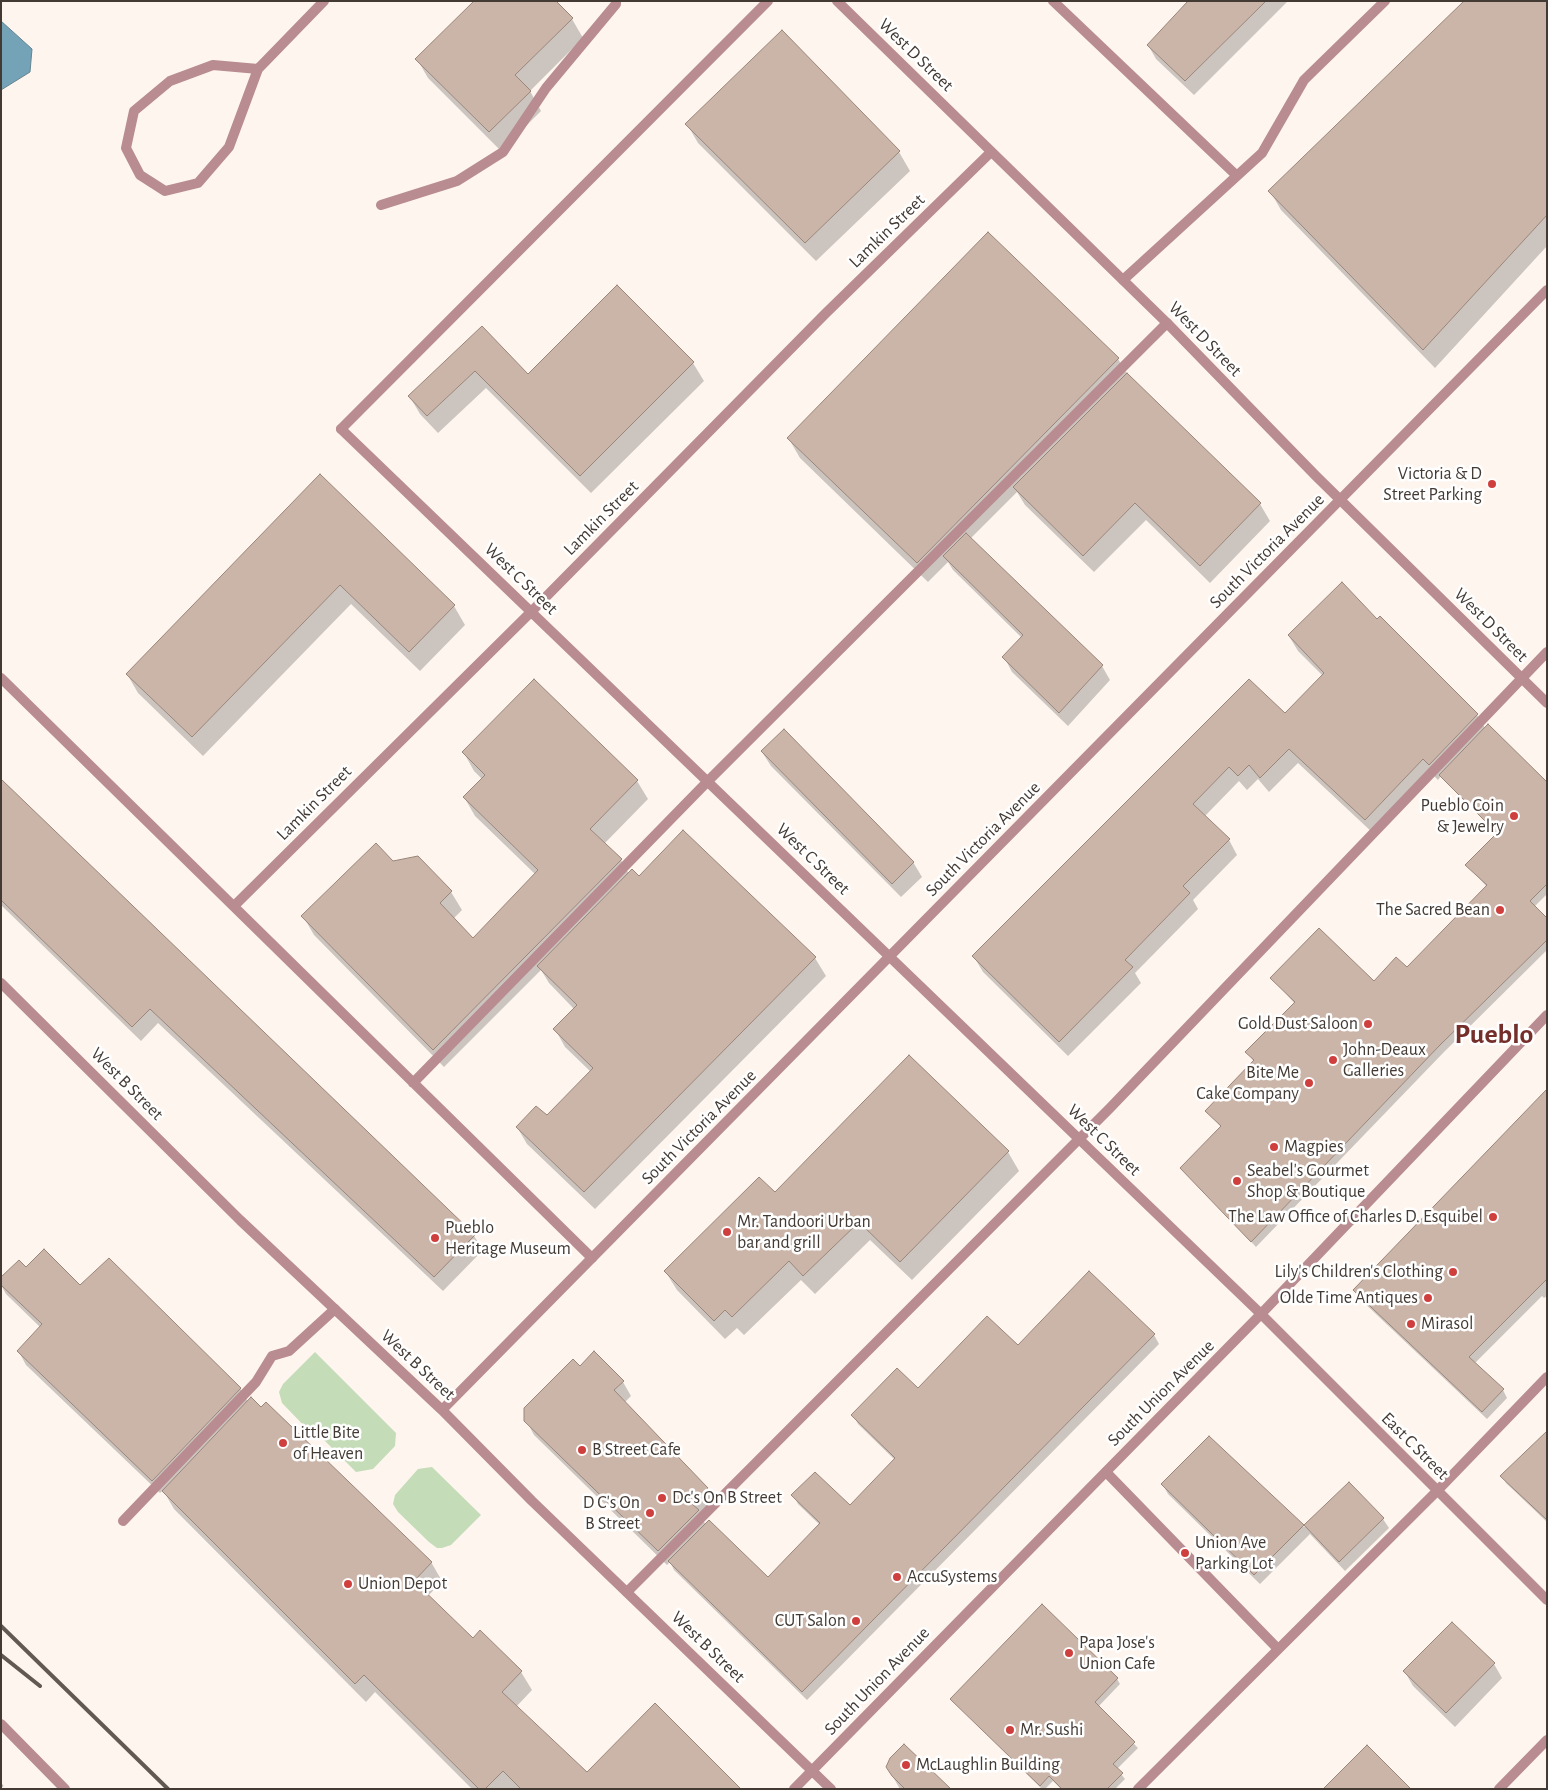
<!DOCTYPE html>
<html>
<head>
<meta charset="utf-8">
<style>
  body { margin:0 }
  #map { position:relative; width:1548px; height:1790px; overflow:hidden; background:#fef5ef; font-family:"Alegreya Sans",sans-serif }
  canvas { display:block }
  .frame { position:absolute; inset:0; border:2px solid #433a34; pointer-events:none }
</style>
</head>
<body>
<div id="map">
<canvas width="1548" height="1790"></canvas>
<div class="frame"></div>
</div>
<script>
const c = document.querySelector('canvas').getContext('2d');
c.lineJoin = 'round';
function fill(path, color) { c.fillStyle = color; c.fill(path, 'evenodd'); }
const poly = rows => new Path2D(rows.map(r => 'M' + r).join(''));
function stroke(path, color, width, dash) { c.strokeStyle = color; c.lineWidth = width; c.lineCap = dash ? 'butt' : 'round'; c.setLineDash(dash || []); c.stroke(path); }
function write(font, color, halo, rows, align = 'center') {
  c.font = font + ' "Alegreya Sans",sans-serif'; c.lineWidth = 5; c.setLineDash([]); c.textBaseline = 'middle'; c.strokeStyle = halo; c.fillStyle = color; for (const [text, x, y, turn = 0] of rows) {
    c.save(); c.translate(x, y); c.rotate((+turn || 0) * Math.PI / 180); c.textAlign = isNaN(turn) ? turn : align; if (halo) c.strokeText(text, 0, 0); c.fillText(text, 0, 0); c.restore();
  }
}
fill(poly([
  [315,1352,396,1433,395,1446,373,1469,356,1472,319,1435,314,1436,282,1403,279,1392,283,1384],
  [432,1467,481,1515,451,1545,442,1548,437,1548,429,1542,398,1512,393,1504,395,1495,418,1469]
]), '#c4dcb7');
const water = poly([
  [1,21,32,49,30,72,1,90,1,21]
]);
fill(water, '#74a3b8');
stroke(water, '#658490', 1);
fill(poly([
  [554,1,572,19,583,38,530,91,541,111,501,151,428,78,417,59],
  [1191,1,1288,1,1194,95,1156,59,1148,45],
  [1547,1,1547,246,1435,368,1281,210,1270,191],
  [687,124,899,152,910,171,816,261,698,143],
  [988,234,1118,359,1129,377,1260,504,1270,521,1210,583,1146,520,1094,572,1025,505,1017,492,970,539,1102,666,1110,680,1068,726,1012,672,1004,657,1022,638,953,570,948,562,928,582,800,458,789,439],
  [617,287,693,363,704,381,591,493,486,388,438,433,420,414,410,397,482,328,528,376],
  [320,476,454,606,465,625,420,671,351,604,203,756,138,693,127,674],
  [1377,621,1477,715,1485,728,1547,784,1547,894,1534,907,1547,920,1547,950,1444,1052,1256,1247,1182,1168,1221,1127,1207,1111,1254,1062,1247,1052,1295,1004,1272,978,1374,983,1407,969,1487,887,1467,865,1498,834,1441,776,1438,780,1432,774,1374,834,1298,763,1269,792,1258,779,1247,790,1239,781,1205,816,1229,840,1237,855,1193,900,1198,909,1135,973,1141,983,1068,1056,983,972,974,957,1285,715,1323,676,1298,651,1289,636],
  [762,752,913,862,922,877,901,897,771,766],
  [464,753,637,781,648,799,604,844,621,860,629,874,639,877,683,832,815,958,826,976,595,1209,527,1144,517,1127,547,1117,591,1072,565,1047,555,1029,574,1009,549,983,541,970,444,1067,314,935,303,916,393,862,417,857,451,892,462,910,453,919,473,940,535,874,475,816,464,797,482,779,474,771],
  [1,781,474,1236,483,1250,443,1291,158,1023,141,1041,1,905],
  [1547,1091,1547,1296,1544,1298,1542,1296,1475,1363,1503,1390,1507,1398,1487,1419,1359,1298,1355,1291],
  [1008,1152,1019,1171,912,1280,870,1240,815,1294,801,1280,744,1335,737,1328,725,1339,677,1290,665,1271,775,1194],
  [26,1269,80,1287,240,1388,248,1402,431,1562,442,1581,428,1596,473,1639,521,1672,532,1690,516,1707,587,1773,737,1789,472,1789,375,1692,366,1702,174,1509,163,1490,160,1493,26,1365,19,1352,41,1328,6,1294,1,1285,1,1279],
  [1089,1272,1154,1335,1159,1344,807,1700,674,1570,670,1562,667,1565,534,1435,526,1420,580,1368,623,1382,631,1396,624,1403,707,1489,715,1503,701,1517,706,1525,768,1578,820,1525,798,1504,793,1495,850,1507,895,1460,858,1424,853,1415,1018,1346],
  [1547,1433,1547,1522,1506,1483,1502,1476],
  [1209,1438,1304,1527,1349,1484,1383,1519,1389,1528,1345,1571,1310,1534,1260,1584,1168,1494,1163,1485],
  [1494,1664,1502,1678,1455,1727,1413,1686,1405,1672],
  [1117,1679,1120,1684,1098,1707,1138,1748,1117,1769,1125,1779,1115,1789,1061,1789,1053,1781,1045,1789,1042,1789,951,1699],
  [887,1767,949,1789,900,1789]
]), '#0003');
const building = poly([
  [474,1,556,1,573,18,515,75,531,91,489,132,415,59,474,1],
  [1188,1,1266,1,1185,81,1147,45,1188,1],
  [1464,1,1547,1,1547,215,1423,350,1268,191,1464,1],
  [782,30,900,151,805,243,685,124,782,30],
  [988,232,1119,358,917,563,787,438,988,232],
  [617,285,694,362,580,476,475,371,427,416,408,396,482,326,528,374,617,285],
  [1127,373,1261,503,1200,566,1135,503,1083,556,1013,487,1127,373],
  [320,474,455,605,409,652,340,585,192,737,126,674,320,474],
  [966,533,1103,665,1059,713,1002,657,1023,635,943,556,966,533],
  [1342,582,1377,619,1380,616,1478,714,1429,765,1423,759,1365,820,1289,749,1260,778,1249,765,1238,776,1229,767,1193,804,1230,839,1183,886,1190,893,1125,960,1133,967,1059,1042,972,956,1249,679,1285,713,1324,673,1288,635,1342,582],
  [534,679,638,780,590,829,622,859,433,1050,301,916,376,843,393,861,418,856,452,891,440,903,473,938,538,870,463,797,485,775,462,752,534,679],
  [1488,724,1547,782,1547,884,1530,901,1547,918,1547,940,1440,1045,1251,1242,1180,1168,1221,1126,1205,1111,1254,1060,1245,1052,1295,1002,1270,978,1319,928,1374,981,1396,957,1407,967,1487,885,1465,865,1497,833,1439,775,1488,724],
  [784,729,914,862,892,884,761,751,784,729],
  [1,779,475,1235,434,1277,150,1009,132,1027,1,900,1,779],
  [683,830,816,957,584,1192,516,1127,536,1106,547,1115,593,1068,553,1029,577,1005,537,966,632,869,639,876,683,830],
  [909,1055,1009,1151,900,1262,859,1222,803,1276,789,1261,732,1317,725,1310,714,1321,664,1271,759,1177,775,1192,909,1055],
  [1547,1089,1547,1279,1469,1357,1504,1389,1482,1412,1353,1290,1547,1089],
  [44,1249,80,1285,109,1258,241,1388,152,1481,17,1351,42,1324,1,1285,1,1277,19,1260,26,1267,44,1249],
  [1089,1271,1155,1334,802,1692,668,1561,709,1520,768,1577,820,1523,791,1495,815,1472,850,1505,895,1458,851,1415,897,1368,918,1388,987,1316,1018,1345,1089,1271],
  [594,1351,624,1381,614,1390,708,1488,692,1504,699,1510,658,1551,524,1421,524,1408,573,1359,580,1366,594,1351],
  [251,1397,261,1407,266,1402,432,1562,414,1581,473,1638,480,1630,522,1671,502,1692,587,1772,655,1703,741,1789,521,1789,503,1771,485,1789,479,1789,364,1675,355,1684,162,1491,251,1397],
  [1547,1431,1547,1520,1500,1476,1547,1431],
  [1209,1436,1304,1525,1254,1575,1161,1484,1209,1436],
  [1349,1482,1384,1518,1339,1562,1304,1525,1349,1482],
  [1042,1604,1118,1678,1095,1702,1135,1742,1113,1764,1123,1773,1107,1789,1062,1789,1049,1776,1040,1786,950,1699,1042,1604],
  [1452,1622,1495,1663,1446,1713,1403,1671,1452,1622],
  [904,1744,951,1789,905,1789,892,1776,886,1767,890,1758,904,1744],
  [1367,1745,1411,1789,1323,1789,1367,1745]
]);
fill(building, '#cbb5a8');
stroke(building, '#9a8579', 1);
stroke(poly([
  [1,1785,4,1789]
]), '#c3bab4', 3, [2.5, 4]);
stroke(poly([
  [1053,1,1236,175],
  [258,69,213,65,170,81,134,111,126,148,140,175,165,191,198,183,229,147,258,69,324,1],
  [381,205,457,181,503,152,546,88,616,4,616,1],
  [1123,280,1262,153,1304,80,1385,1],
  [341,429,768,1],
  [1,678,592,1258],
  [413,1083,708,781,1167,323],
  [1106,1472,1278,1649],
  [123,1521,256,1382,272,1356,289,1351,335,1309],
  [627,1592,1110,1108,1547,652],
  [1,1724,65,1789],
  [1138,1789,1437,1491,1547,1377]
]), '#b88c90', 10);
stroke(poly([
  [837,1,1167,323,1316,476,1547,703],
  [341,429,1261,1314,1547,1600],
  [234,906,531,612,825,314,991,152],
  [1,983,240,1220,442,1410,532,1501,831,1789],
  [442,1410,1547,290]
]), '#b88c90', 10);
stroke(poly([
  [794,1789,1261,1314,1547,1015],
  [1499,1789,1547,1740]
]), '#b88c90', 10);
stroke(poly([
  [1,1626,168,1789],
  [1,1655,40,1686]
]), '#625953', 4);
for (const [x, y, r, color] of [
  [1492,484,5,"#ce3f3d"],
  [1514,816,5,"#ce3f3d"],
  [1500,910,5,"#ce3f3d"],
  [1368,1024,5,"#ce3f3d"],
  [1333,1060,5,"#ce3f3d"],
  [1309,1083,5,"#ce3f3d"],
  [1274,1147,5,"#ce3f3d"],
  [1237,1181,5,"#ce3f3d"],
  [1493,1217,5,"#ce3f3d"],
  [727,1232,5,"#ce3f3d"],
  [435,1238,5,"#ce3f3d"],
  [1453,1272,5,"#ce3f3d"],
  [1428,1298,5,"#ce3f3d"],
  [1411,1324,5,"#ce3f3d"],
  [283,1443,5,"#ce3f3d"],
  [582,1450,5,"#ce3f3d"],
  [662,1498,5,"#ce3f3d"],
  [650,1513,5,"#ce3f3d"],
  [1185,1553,5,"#ce3f3d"],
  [897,1577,5,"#ce3f3d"],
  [348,1584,5,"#ce3f3d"],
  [856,1621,5,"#ce3f3d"],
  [1069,1653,5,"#ce3f3d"],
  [1010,1730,5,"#ce3f3d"],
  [906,1765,5,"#ce3f3d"]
]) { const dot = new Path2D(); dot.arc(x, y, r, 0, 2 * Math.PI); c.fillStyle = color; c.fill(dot); stroke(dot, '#fff', 2); }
write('18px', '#433a34', '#fff', [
  ["West D Street",916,55,44],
  ["Lamkin Street",887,231,-44],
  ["West D Street",1205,339,46],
  ["Lamkin Street",601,518,-45],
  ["South Victoria Avenue",1267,551,-45],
  ["West C Street",521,579,44],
  ["West D Street",1491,625,45],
  ["Lamkin Street",314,803,-45],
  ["South Victoria Avenue",983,839,-45],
  ["West C Street",813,859,44],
  ["West B Street",127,1084,45],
  ["South Victoria Avenue",699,1127,-45],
  ["West C Street",1104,1140,44],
  ["West B Street",418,1365,43],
  ["South Union Avenue",1161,1393,-45],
  ["East C Street",1415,1446,45],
  ["West B Street",708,1647,44],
  ["South Union Avenue",877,1681,-46]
]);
write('18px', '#433a34', '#fff', [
  ["Victoria & D",1482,474,"right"],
  ["Street Parking",1482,495,"right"],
  ["Pueblo Coin",1504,806,"right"],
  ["& Jewelry",1504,827,"right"],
  ["The Sacred Bean",1490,910,"right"],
  ["Gold Dust Saloon",1358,1024,"right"],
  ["John-Deaux",1343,1050],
  ["Galleries",1343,1071],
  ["Bite Me",1299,1073,"right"],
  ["Cake Company",1299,1094,"right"],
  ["Magpies",1284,1147],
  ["Seabel's Gourmet",1247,1171],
  ["Shop & Boutique",1247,1192],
  ["The Law Office of Charles D. Esquibel",1483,1217,"right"],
  ["Mr. Tandoori Urban",737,1222],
  ["bar and grill",737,1243],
  ["Pueblo",445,1228],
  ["Heritage Museum",445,1249],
  ["Lily's Children's Clothing",1443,1272,"right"],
  ["Olde Time Antiques",1418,1298,"right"],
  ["Mirasol",1421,1324],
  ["Little Bite",293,1433],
  ["of Heaven",293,1454],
  ["B Street Cafe",592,1450],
  ["Dc's On B Street",672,1498],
  ["D C's On",640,1503,"right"],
  ["B Street",640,1524,"right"],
  ["Union Ave",1195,1543],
  ["Parking Lot",1195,1564],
  ["AccuSystems",907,1577],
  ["Union Depot",358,1584],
  ["CUT Salon",846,1621,"right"],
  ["Papa Jose's",1079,1643],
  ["Union Cafe",1079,1664],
  ["Mr. Sushi",1020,1730],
  ["McLaughlin Building",916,1765]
], 'left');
write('bold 28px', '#752f2b', '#fff', [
  ["Pueblo",1494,1035]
]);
</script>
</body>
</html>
